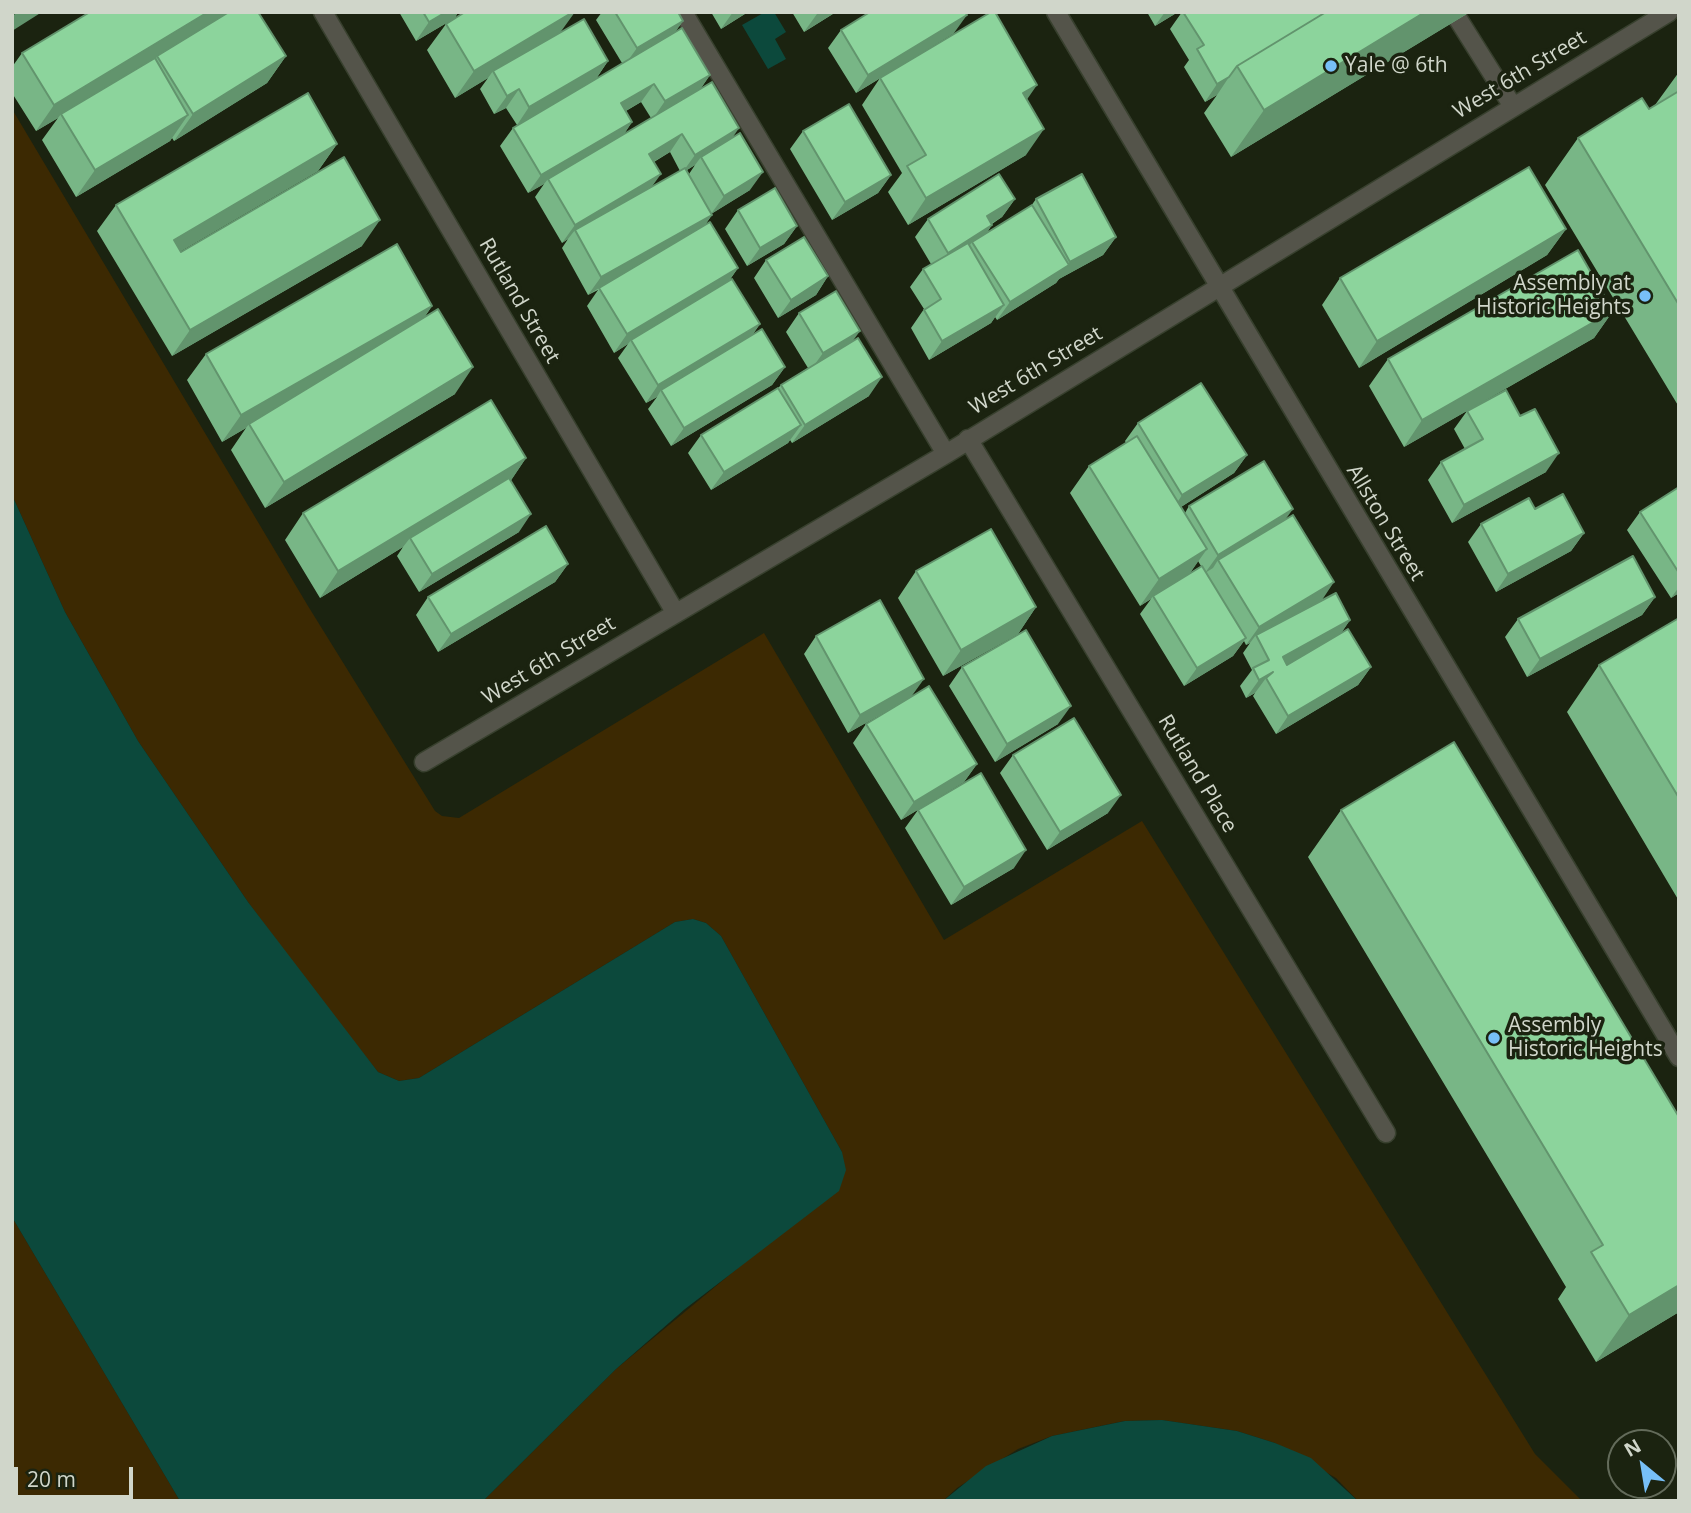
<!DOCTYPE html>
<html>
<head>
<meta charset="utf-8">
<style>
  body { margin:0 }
  #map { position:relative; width:1691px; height:1513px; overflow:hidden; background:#1b2310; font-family:"Open Sans",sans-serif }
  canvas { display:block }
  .frame { position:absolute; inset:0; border:14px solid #d0d6ca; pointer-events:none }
  .north { position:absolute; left:1607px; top:1429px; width:70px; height:70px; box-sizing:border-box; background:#1b2310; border:2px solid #636b5a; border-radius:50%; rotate:330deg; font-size:19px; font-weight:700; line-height:28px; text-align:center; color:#d0d6ca }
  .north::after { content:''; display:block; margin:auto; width:24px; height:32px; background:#77bff7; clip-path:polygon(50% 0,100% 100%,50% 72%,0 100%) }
  .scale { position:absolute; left:14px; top:1467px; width:119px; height:32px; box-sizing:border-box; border:4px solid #d0d6ca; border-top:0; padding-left:9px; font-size:21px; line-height:24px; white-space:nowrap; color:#d0d6ca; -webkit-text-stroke:5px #1b2310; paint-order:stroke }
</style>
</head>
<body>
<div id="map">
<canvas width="1691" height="1513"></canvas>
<div class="frame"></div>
<div class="north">N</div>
<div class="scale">20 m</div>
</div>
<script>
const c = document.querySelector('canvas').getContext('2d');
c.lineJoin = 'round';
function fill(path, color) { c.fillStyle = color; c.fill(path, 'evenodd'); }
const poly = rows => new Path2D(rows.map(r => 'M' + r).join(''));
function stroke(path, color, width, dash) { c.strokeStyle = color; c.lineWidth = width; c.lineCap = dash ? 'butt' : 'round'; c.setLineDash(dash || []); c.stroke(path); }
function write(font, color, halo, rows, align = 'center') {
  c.font = font + ' "Open Sans",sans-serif'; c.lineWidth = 7; c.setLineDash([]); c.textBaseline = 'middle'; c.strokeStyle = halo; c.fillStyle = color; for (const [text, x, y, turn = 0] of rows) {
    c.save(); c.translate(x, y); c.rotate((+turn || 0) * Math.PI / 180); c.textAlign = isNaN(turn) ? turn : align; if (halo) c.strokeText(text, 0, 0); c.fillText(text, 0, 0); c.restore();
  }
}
fill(poly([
  [12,109,308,606,435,811,442,816,459,818,764,633,944,940,1142,821,1535,1454,1582,1501,1358,1501,1336,1478,1275,1443,1237,1431,1162,1420,1124,1421,1052,1436,1018,1449,957,1488,943,1501,483,1501,616,1369,757,1252,842,1152,721,936,706,923,693,919,675,922,419,1078,399,1081,378,1072,319,998,248,902,138,741,65,612,12,495],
  [12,1217,180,1501,12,1501]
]), '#3c2902');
fill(poly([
  [765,12,774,12,786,32,775,39,786,59,768,69,742,25],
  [12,495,65,612,138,741,248,902,378,1072,399,1081,419,1078,675,922,693,919,706,923,721,936,842,1152,846,1170,839,1191,685,1309,616,1369,483,1501,180,1501,12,1217],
  [1162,1420,1237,1431,1275,1443,1311,1458,1358,1501,943,1501,986,1466,1052,1436,1125,1421]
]), '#0c493c');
const minor = poly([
  [323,12,675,612],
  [683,12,946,454],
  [1056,12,1679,1057],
  [1458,19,1512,105],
  [968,439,1386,1133],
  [424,762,946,454,1669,12]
]);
stroke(minor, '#38402e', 21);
stroke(minor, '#54544a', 18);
fill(poly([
  [399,12,458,12,455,18,416,41],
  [602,12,678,12,683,21,675,32,710,75,701,88,733,137,750,190,711,214,712,215,705,225,738,268,729,281,760,324,753,334,785,367,772,385,671,446,648,409,657,397,646,403,618,358,628,344,614,353,587,306,598,290,588,295,562,248,568,239,562,243,535,197,544,184,528,193,500,146,513,128,517,125,506,108,494,114,480,89,488,78,455,98,427,50,446,24,561,32,608,61,596,79,622,63,596,20],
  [641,102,651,118,624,134,632,122,626,111],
  [670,152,680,171,651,187,654,162],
  [695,165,689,174,687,170],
  [711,12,748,12,721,29],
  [792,12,836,12,804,32],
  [1147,12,1178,12,1155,26],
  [1182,12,1470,12,1231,157,1204,113,1217,95,1205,102,1184,67,1189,60,1170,29],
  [841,30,954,33,856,93,828,48],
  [22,53,286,56,267,83,174,141,172,138,170,141,76,197,42,140,58,118,36,131,12,93,12,67],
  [1679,72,1679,407,1545,185,1578,138,1649,109,1655,105],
  [880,78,1027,100,1026,155,908,225,888,192,902,173,862,105],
  [803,131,891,175,878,193,832,220,790,149],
  [337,144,318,171,181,251,362,246,172,356,97,231,116,205],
  [1015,199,1002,217,992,224,987,233,1031,206,1036,199,1116,237,1103,255,1059,279,1056,283,997,320,995,317,991,323,929,360,911,328,924,309,910,287,923,269,931,264,915,237,928,219],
  [738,210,797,226,784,244,747,266,725,229],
  [1566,229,1547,255,1359,368,1322,305,1340,278],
  [766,260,828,276,816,295,778,318,754,278],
  [432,306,424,318,455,394,265,508,231,450,246,428,222,442,187,380,206,354],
  [1613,311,1594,338,1404,447,1369,386,1388,359],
  [799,313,852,341,869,396,792,443,790,440,788,443,711,490,688,453,701,435,778,388,781,385,808,368,786,332],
  [1467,411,1546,472,1452,523,1428,480,1441,462,1465,449,1454,429],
  [1138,423,1247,455,1234,473,1181,507,1185,513,1189,506,1285,520,1322,600,1350,620,1341,633,1371,667,1358,685,1276,734,1253,696,1255,693,1246,698,1240,686,1252,670,1243,653,1250,643,1246,645,1244,641,1233,656,1184,686,1140,614,1151,599,1140,606,1070,493,1089,466,1126,443,1125,441],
  [1198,561,1201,566,1190,573],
  [526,458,511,480,519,532,419,592,397,556,403,547,320,598,285,540,303,513],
  [1679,487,1679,593,1671,598,1627,530,1640,512],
  [1535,509,1584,533,1571,551,1496,592,1468,542,1481,524],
  [568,564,555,582,438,652,416,615,428,597],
  [916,571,1036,607,1018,634,943,676,898,598],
  [1655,597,1642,615,1527,677,1505,637,1518,619],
  [1679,618,1679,901,1567,712,1599,665],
  [816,636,912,696,977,764,964,782,901,820,853,743,866,724,905,701,848,733,804,654],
  [962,667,1058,724,995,762,949,686],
  [1013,755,1108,813,1047,850,1000,773],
  [918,810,1014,868,951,905,905,828],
  [1341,810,1679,1117,1679,1312,1596,1362,1558,1299,1566,1287,1308,857]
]), '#78b686');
fill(poly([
  [18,12,42,12,12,31,12,16],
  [208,12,230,12,157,56,156,59,61,114,58,118,36,131,54,105],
  [446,12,458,12,455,18,416,41,429,22],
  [573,12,575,12,557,37,493,71,488,78,455,98,474,71],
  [733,12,748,12,721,29],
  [819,12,836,12,804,32,817,14],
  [1165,12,1178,12,1155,26],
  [1425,12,1470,12,1231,157,1264,110],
  [967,15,954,33,856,93,868,75],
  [683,21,670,39,624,66,637,48],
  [286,56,267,83,174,141,193,114],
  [608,61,595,80,517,125,529,107],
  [710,75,697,94,652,120,665,101],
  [1229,77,1217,95,1205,102,1217,84],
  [654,84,641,102,608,121,621,103],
  [1037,85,1019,111,1023,93],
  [519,89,506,108,494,114,507,96],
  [188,115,170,141,76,197,95,170],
  [632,122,620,140,548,179,544,184,528,193,541,175],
  [739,128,727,146,701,157,695,165,682,173,695,155],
  [1044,129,1026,155,908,225,926,198],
  [682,134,670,152,636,172,649,154],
  [337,144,318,171,155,266,174,240],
  [763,172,750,190,711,214,724,196],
  [661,174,648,192,575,230,568,239,562,243,575,225],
  [891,175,878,193,832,220,845,202],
  [1015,199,1002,217,974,234,987,216],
  [712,215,699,233,599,288,588,295,601,277],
  [380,220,362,246,172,356,190,330],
  [992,225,980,243,972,242,965,252,936,271,948,253],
  [797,226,784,244,747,266,760,248],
  [1566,229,1547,255,1359,368,1377,341],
  [1116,237,1103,255,1059,279,1056,283,997,320,1010,302,1067,266,1070,262],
  [738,268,725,286,631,340,628,344,614,353,627,334],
  [828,276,816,295,778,318,791,300],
  [1004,305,991,323,929,360,942,341],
  [432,306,414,332,249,424,246,428,222,442,241,415],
  [1613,311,1594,338,1404,447,1422,420],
  [760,324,747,342,661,390,657,397,646,403,658,385],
  [860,331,847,349,810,371,823,353],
  [473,367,455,394,265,508,284,482],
  [785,367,772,385,671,446,684,428],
  [882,377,869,396,792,443,805,425],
  [801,425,788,443,711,490,724,472],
  [1559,453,1546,472,1452,523,1464,505],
  [1247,455,1234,473,1170,514,1182,495],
  [526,458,508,485,410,538,403,547,320,598,338,571],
  [1293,509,1280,527,1218,560,1213,568,1205,573,1218,555],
  [531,514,519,532,419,592,432,574],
  [1584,533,1571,551,1496,592,1508,574],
  [1207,549,1188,576,1153,596,1151,599,1140,606,1159,579],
  [568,564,555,582,438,652,451,634],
  [1334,582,1322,600,1256,635,1250,643,1246,645,1259,627],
  [1679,587,1679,593,1671,598],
  [1655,597,1642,615,1527,677,1540,659],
  [1036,607,1018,634,943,676,961,650],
  [1350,620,1338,638,1266,678,1255,693,1246,698,1259,680,1283,657],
  [1246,638,1233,656,1184,686,1197,668],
  [1371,667,1358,685,1276,734,1288,716],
  [924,679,911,697,848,733,860,715],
  [1071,706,1058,724,995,762,1007,744],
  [977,764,964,782,901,820,914,802],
  [1121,795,1108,813,1047,850,1060,832],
  [1026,850,1014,868,951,905,964,887],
  [1679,1285,1679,1312,1596,1362,1629,1315]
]), '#62946d');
const building = poly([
  [90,12,208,12,54,105,22,53,90,12],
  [229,12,258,12,286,56,193,114,157,56,229,12],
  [423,12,446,12,429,22,423,12],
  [465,12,573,12,474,71,446,24,465,12],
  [615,12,678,12,683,21,637,48,615,12],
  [870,12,965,12,967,15,868,75,841,30,870,12],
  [991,12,995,12,1037,85,1023,93,1044,129,926,198,907,166,926,155,880,78,991,12],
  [1183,12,1326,12,1237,66,1229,77,1217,84,1197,49,1204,45,1183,12],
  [1326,12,1425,12,1264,110,1237,66,1326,12],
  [584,19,608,61,529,107,519,89,507,96,493,71,584,19],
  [682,28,710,75,665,101,654,84,621,103,632,122,541,175,513,128,682,28],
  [155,58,188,115,95,170,61,114,155,58],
  [712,82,739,128,695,155,682,134,649,154,661,174,575,225,548,179,712,82],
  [1679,91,1679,305,1578,138,1642,98,1649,109,1679,91],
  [308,93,337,144,174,240,181,252,344,157,380,220,190,330,116,205,308,93],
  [849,104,891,175,845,202,803,131,849,104],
  [740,133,763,172,724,196,701,157,740,133],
  [1529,167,1566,229,1377,341,1340,278,1529,167],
  [685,168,712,215,601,277,575,230,685,168],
  [999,174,1015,199,987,216,992,225,948,253,928,219,999,174],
  [1082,174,1116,237,1070,262,1036,199,1082,174],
  [775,188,797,226,760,248,738,210,775,188],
  [1032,205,1069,265,1010,302,972,242,1032,205],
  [710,222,738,268,627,334,599,288,710,222],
  [804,237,828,276,791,300,766,260,804,237],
  [968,243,1004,305,942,341,924,310,941,299,923,269,968,243],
  [397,244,432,306,241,415,206,354,397,244],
  [1578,250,1613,311,1422,420,1388,359,1578,250],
  [732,279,760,324,658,385,631,340,732,279],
  [836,291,860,331,823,353,799,313,836,291],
  [438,309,473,367,284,482,249,424,438,309],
  [762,329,785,367,684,428,661,390,762,329],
  [858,338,882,377,805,425,781,385,858,338],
  [1201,383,1247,455,1182,495,1138,423,1201,383],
  [778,388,801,425,724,472,701,435,778,388],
  [1506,390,1520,416,1535,409,1559,453,1464,505,1441,462,1483,439,1467,411,1506,390],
  [491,400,526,458,338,571,303,513,491,400],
  [1137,436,1207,549,1159,579,1089,466,1137,436],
  [1264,461,1293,509,1218,555,1189,506,1264,461],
  [509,478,531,514,432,574,410,538,509,478],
  [1679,487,1679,573,1640,512,1679,487],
  [1563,494,1584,533,1508,574,1481,524,1529,498,1535,509,1563,494],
  [1293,515,1334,582,1259,627,1218,560,1293,515],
  [546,526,568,564,451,634,428,597,546,526],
  [991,529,1036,607,961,650,916,571,991,529],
  [1633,556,1655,597,1540,659,1518,619,1633,556],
  [1202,566,1246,638,1197,668,1153,596,1202,566],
  [1336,593,1350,620,1283,657,1287,665,1348,629,1371,667,1288,716,1266,678,1273,672,1259,680,1253,668,1269,660,1256,635,1336,593],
  [880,600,924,679,860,715,816,636,880,600],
  [1679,618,1679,798,1599,665,1679,618],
  [1026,630,1071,706,1007,744,962,667,1026,630],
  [929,686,977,764,914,802,866,724,929,686],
  [1074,718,1121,795,1060,832,1013,755,1074,718],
  [1454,742,1679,1117,1679,1285,1629,1315,1591,1252,1603,1245,1341,810,1454,742],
  [981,773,1026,850,964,887,918,810,981,773]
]);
fill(building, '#8cd49c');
stroke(building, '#62946d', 2);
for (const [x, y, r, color] of [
  [1331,66,7,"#77bff7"],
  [1645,296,7,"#77bff7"],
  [1494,1038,7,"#77bff7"]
]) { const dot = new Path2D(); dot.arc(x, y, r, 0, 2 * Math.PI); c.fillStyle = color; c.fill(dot); stroke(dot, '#1b2310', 2.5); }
write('21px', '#d0d6ca', '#1b2310', [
  ["Yale @ 6th",1345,66],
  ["Assembly at",1631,284,"right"],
  ["Historic Heights",1631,308,"right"],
  ["Assembly",1508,1026],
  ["Historic Heights",1508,1050]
], 'left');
write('21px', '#d0d6ca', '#1b2310', [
  ["West 6th Street",1520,75,-31],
  ["Rutland Street",519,301,60],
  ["West 6th Street",1036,371,-31],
  ["Allston Street",1385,523,59],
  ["West 6th Street",549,661,-31],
  ["Rutland Place",1197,774,59]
]);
</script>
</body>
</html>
